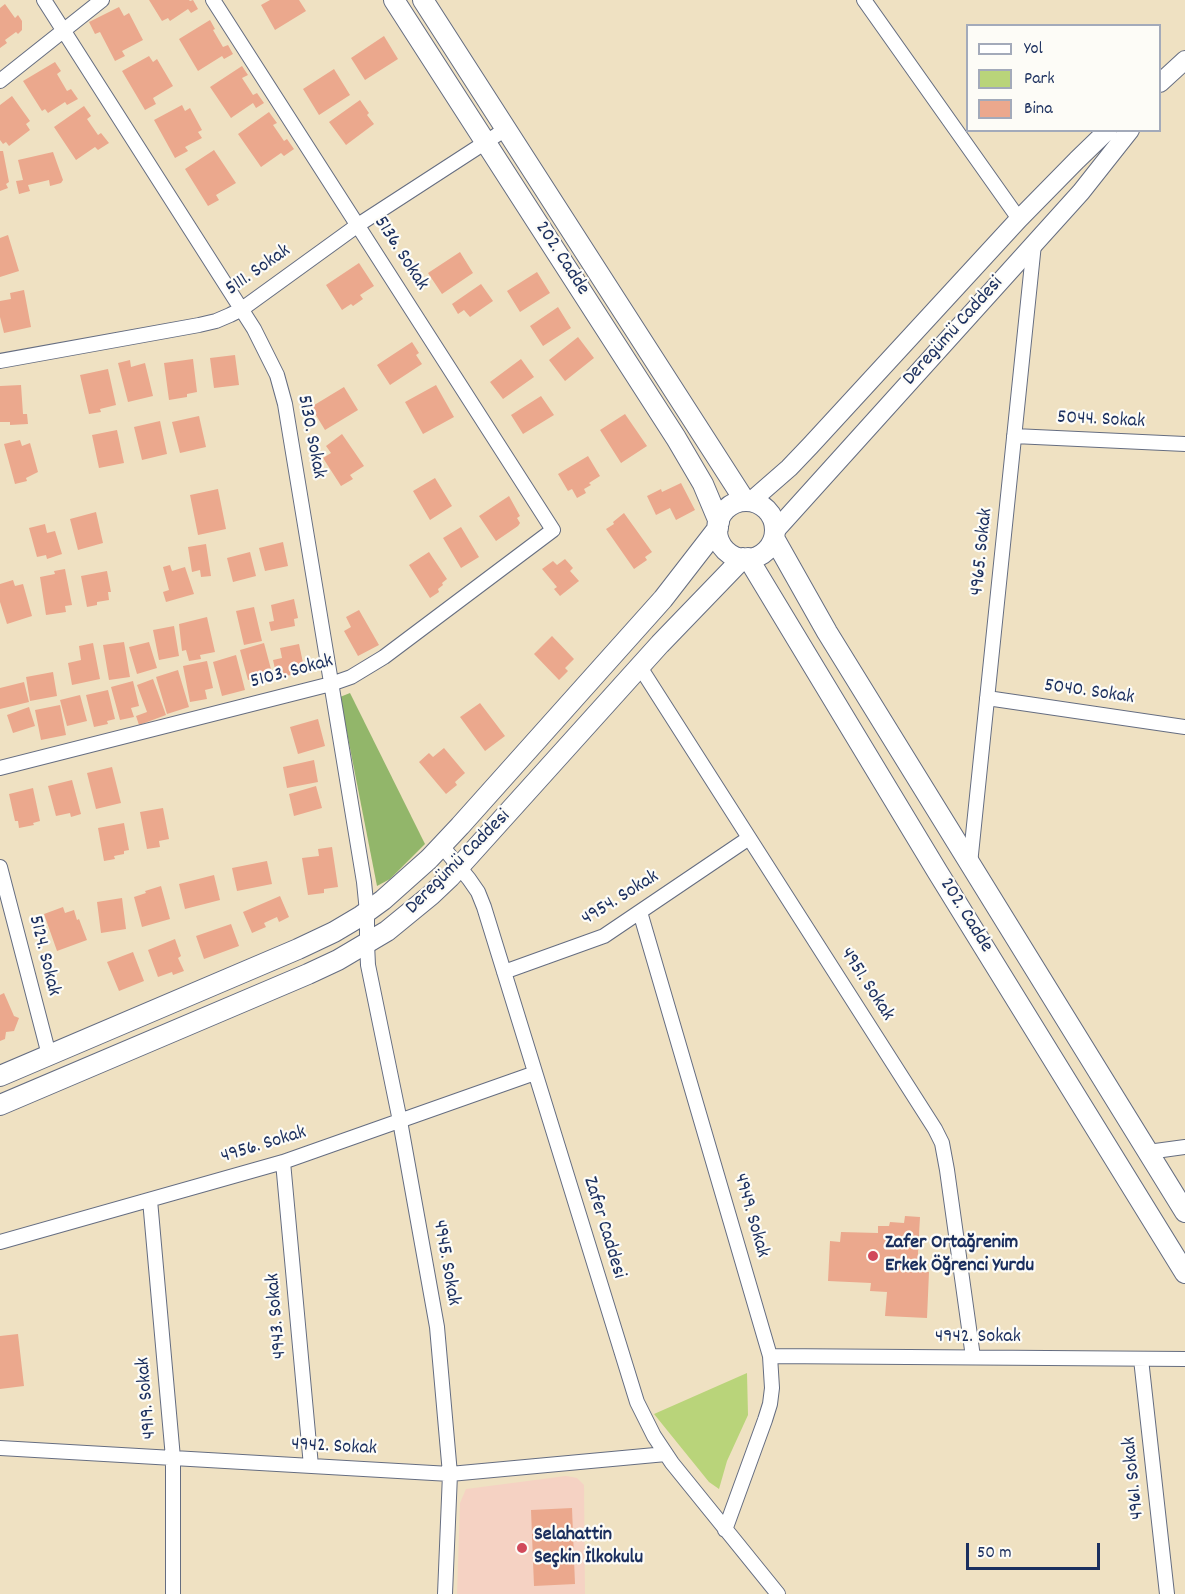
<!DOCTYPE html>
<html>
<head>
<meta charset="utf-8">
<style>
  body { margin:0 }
  #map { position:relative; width:1185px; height:1594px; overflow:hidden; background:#efe1c2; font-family:Dekko,sans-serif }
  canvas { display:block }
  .legend { position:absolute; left:966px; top:24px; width:195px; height:108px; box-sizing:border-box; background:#fdfcf7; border:2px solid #a3aaba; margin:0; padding:8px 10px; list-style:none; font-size:18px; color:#1b2f5e }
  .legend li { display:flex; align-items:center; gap:12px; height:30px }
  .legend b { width:30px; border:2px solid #a3aaba }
  .scale { position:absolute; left:966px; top:1543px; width:134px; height:27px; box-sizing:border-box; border:3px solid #1b2f5e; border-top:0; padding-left:8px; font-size:18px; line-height:21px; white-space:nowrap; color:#1b2f5e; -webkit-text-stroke:4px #fdfcf7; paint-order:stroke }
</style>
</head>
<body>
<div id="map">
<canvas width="1185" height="1594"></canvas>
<ul class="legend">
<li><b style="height:8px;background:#fff"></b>Yol</li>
<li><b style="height:16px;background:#b9d47a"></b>Park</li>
<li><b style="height:16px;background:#eba88d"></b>Bina</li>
</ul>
<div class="scale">50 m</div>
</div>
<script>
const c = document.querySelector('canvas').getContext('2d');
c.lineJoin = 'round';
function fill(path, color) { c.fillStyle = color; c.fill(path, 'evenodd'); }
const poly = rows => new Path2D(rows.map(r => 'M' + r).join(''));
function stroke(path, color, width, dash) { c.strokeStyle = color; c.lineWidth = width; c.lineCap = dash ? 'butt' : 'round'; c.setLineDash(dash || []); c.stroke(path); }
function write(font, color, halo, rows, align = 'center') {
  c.font = font + ' Dekko,sans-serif'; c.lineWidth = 4.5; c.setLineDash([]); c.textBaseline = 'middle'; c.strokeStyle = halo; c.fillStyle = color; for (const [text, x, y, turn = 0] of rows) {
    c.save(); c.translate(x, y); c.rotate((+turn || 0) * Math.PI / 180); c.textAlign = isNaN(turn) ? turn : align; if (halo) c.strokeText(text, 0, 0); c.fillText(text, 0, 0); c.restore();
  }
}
fill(poly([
  [566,1476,577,1478,584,1485,585,1594,457,1594,460,1503,466,1489]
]), '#f5d2c3');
fill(poly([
  [747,1373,748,1415,727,1461,719,1489,709,1482,654,1414]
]), '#b9d47a');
fill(poly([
  [350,693,425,844,390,879,377,886,340,697]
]), '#92b66a');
fill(poly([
  [149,0,189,0,190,1,193,0,198,9,191,13,188,9,170,21,168,18,162,21],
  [270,0,299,0,306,11,275,30,261,5],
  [5,4,15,18,18,15,22,21,22,30,18,34,16,32,5,40,7,43,0,48,0,8],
  [119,7,124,16,129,13,143,40,122,51,125,56,115,61,100,32,95,34,89,22],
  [210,20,215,29,213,30,223,47,228,45,233,54,224,59,222,56,198,71,179,39],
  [384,36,398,59,365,80,351,58],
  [149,56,153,62,157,59,173,86,153,98,156,104,145,110,122,71],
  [55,62,61,71,57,74,67,91,71,89,78,99,67,105,65,102,48,113,45,109,42,111,23,81],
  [242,66,248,75,242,78,253,95,257,93,264,103,256,108,253,103,231,118,210,87],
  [334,69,350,95,319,115,303,89],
  [12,96,30,121,26,124,30,130,9,146,6,142,3,144,0,140,0,105],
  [360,100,369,113,367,115,374,124,346,145,329,122],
  [182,105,185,111,190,108,202,130,198,132,202,138,185,147,188,151,175,158,154,120],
  [84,106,91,116,87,119,98,135,101,133,109,143,98,150,95,147,76,160,54,127],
  [269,112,277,123,273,125,284,141,287,139,294,149,284,156,281,153,261,167,238,134],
  [214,150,236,183,216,195,219,200,208,206,185,169],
  [0,151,3,151,9,182,6,184,8,188,0,191],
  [53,152,63,180,61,183,50,186,49,180,28,185,30,191,19,194,16,181,23,180,18,160],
  [8,235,19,271,0,277,0,238],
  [460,252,473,273,442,294,428,273],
  [359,263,374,286,360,295,363,299,353,306,351,304,342,310,326,285],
  [537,272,550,293,520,312,507,291],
  [481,284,493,301,470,317,464,310,458,314,452,304],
  [24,290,31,327,4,333,0,317,0,301,11,299,10,293],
  [558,307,571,328,543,346,530,326],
  [578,337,594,358,565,381,549,360],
  [412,342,419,353,416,355,422,364,390,385,377,365],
  [235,355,239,385,214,388,210,358],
  [193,359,197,392,187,394,187,397,169,400,164,363],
  [521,359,534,377,503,399,490,382],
  [130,360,131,367,145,363,153,396,128,402,118,363],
  [108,369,116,405,100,409,101,412,89,414,80,375],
  [21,385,23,414,27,414,28,424,10,425,10,422,0,422,0,386],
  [436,385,454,417,423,434,405,402],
  [344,387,358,410,325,430,311,407],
  [541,396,554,415,523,434,511,415],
  [625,414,647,446,621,463,600,430],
  [199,416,206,447,180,453,172,422],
  [160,421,167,454,142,460,134,427],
  [117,430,124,463,99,468,92,435],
  [342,434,364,466,350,475,353,479,341,486,323,458,331,453,326,446],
  [20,440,22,446,30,443,38,472,26,478,27,481,15,484,4,444],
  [588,456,600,476,589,483,591,485,584,489,586,493,577,498,572,489,568,491,558,474],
  [435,478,452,506,430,520,413,491],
  [681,483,695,510,676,520,670,508,656,515,647,496,661,489,662,492],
  [218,489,226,529,198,535,190,495],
  [509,496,520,516,517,518,520,523,518,526,496,541,479,516],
  [96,512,103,543,78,550,70,519],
  [624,513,652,552,645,557,647,560,634,569,606,529,614,524,613,522],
  [45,524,47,533,55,531,62,554,47,559,46,555,37,557,29,528],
  [461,527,479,557,461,568,443,538],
  [283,542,288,566,265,571,259,548],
  [206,544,211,576,201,577,200,570,192,572,188,547],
  [250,552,256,576,233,582,227,558],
  [429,552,447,579,442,583,443,585,438,589,439,592,430,598,409,565],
  [565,559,573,568,570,571,579,581,560,596,554,589,557,587,542,569,553,561,557,565],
  [170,565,172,571,185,567,194,594,166,602,163,592,169,590,163,567],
  [65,569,72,605,65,606,66,612,46,615,40,577,55,574,54,571],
  [107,571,111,592,108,592,109,600,97,602,97,605,87,607,81,576],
  [13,580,15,586,23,584,32,616,7,624,0,602,0,584],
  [294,599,298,618,294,619,295,626,271,631,269,622,274,621,271,605],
  [254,607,262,641,244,645,236,611],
  [359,610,379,645,358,656,344,631,351,627,346,617],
  [207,617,215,652,200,655,201,659,189,661,186,650,182,651,179,624],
  [174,626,179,656,159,660,153,630],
  [552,636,574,659,565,668,568,671,559,680,534,654],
  [124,642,130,677,109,680,103,645],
  [149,642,157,668,137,674,129,647],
  [93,643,100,679,72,685,68,663,81,660,79,646],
  [264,643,272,673,248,680,240,650],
  [299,644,305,672,277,678,273,660,282,658,280,648],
  [236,655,245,690,222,696,213,662],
  [207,661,213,688,205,690,207,699,190,702,183,666],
  [178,670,189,707,167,714,156,677],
  [53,672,57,696,30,701,26,677],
  [153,679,166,715,139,725,136,716,147,712,137,685],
  [133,681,139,706,131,708,134,717,120,720,111,687],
  [24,682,29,702,0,709,0,688],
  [108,690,115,719,107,721,108,724,94,727,86,695],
  [80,695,87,721,67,726,60,700],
  [480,703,505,736,485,751,460,717],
  [60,705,66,735,41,740,35,710],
  [29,707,35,726,13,733,7,715],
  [318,719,325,746,298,754,290,727],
  [444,748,465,773,455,782,457,785,446,794,419,762,429,753,433,757],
  [314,760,318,782,287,788,283,767],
  [112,767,121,803,96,809,87,773],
  [72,780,81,814,71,817,70,813,56,816,48,786],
  [316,786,322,808,294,816,289,794],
  [33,788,40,821,33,823,34,825,19,828,18,821,15,821,9,794],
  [163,808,169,839,159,841,160,847,147,849,140,812],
  [124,823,129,850,124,851,124,854,114,856,115,859,104,861,98,828],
  [332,847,338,887,324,889,324,893,308,895,302,858,319,856,318,849],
  [267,861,272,884,237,891,232,868],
  [214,875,220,900,185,909,179,884],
  [161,886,170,919,142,927,134,897,146,893,145,891],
  [280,896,289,917,279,922,277,917,264,923,266,927,252,933,243,912],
  [122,898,126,929,101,933,97,902],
  [63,907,65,913,74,910,77,920,79,919,87,940,57,951,44,914],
  [231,924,239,946,204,959,196,936],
  [175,939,181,956,178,958,184,971,173,975,172,972,158,977,148,950],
  [133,952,144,981,119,991,107,962],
  [4,993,14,1016,19,1018,14,1031,6,1032,5,1039,0,1041,0,995],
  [905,1216,920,1217,917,1271,929,1272,927,1318,885,1316,887,1292,870,1291,871,1283,828,1281,830,1241,840,1242,841,1232,878,1233,878,1226,889,1226,890,1222,904,1223],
  [18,1334,24,1386,0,1389,0,1336],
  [572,1508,575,1584,534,1586,531,1510]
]), '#eba88d');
const minor = poly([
  [44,0,254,329,277,375,285,404,364,882,367,912,367,944,368,965,400,1121,437,1327,450,1474,445,1594],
  [864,0,1019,219],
  [0,81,102,0],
  [0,361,199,325,216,321,230,315,242,309,358,225,506,129],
  [1014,436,1185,444],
  [640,667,935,1129,942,1143,947,1170,973,1357],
  [987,698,1185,727],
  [0,768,331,684,351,677,384,657,553,530,213,0],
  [442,846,469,879,478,892,484,907,637,1402,654,1436,672,1463,778,1594],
  [970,864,1034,244],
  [0,867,49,1055],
  [640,912,770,1356,772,1388,770,1404,765,1420,725,1530],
  [504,972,604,936,749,838],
  [1148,1152,1185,1147],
  [283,1162,311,1466],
  [150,1200,173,1458,173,1594],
  [0,1242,283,1162,535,1073],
  [770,1356,1185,1359],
  [1141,1359,1167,1594],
  [0,1448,450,1474,666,1454]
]);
const tertiary = poly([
  [1160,83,1185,60],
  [750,502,789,468,810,446,1019,219,1077,160,1108,130],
  [775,531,1081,192,1130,130]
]);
const secondary = poly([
  [394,0,676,438,703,484,719,522],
  [423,0,745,501],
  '717 530a29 29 0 1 1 58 0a29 29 0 1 1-58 0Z',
  [774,538,827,632,1185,1212],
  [748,558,937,871,1185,1273],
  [0,1076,298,949,334,932,361,916,383,900,429,859,460,826,663,599,718,528],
  [0,1105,308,974,338,960,387,931,431,895,450,877,660,644,743,558]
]);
stroke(minor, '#656d81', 16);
stroke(tertiary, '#656d81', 20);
stroke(secondary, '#656d81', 22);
stroke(minor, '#fff', 14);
stroke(tertiary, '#fff', 18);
stroke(secondary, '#fff', 20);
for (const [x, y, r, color] of [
  [873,1256,6,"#d1495b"],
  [522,1548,6,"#d1495b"]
]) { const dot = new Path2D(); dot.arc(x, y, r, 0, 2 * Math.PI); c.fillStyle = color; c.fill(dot); stroke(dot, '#fdfcf7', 2); }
write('20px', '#1b2f5e', '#fdfcf7', [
  ["5136. Sokak",400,254,57],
  ["202. Cadde",561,259,57],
  ["5111. Sokak",259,271,-35],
  ["Deregümü Caddesi",954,332,-48],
  ["5044. Sokak",1101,421,3],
  ["5130. Sokak",310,437,79],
  ["4965. Sokak",983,552,-84],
  ["5103. Sokak",292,673,-15],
  ["5040. Sokak",1089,693,8],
  ["Deregümü Caddesi",459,863,-45],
  ["4954. Sokak",621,899,-32],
  ["202. Cadde",965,916,58],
  ["5124. Sokak",43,956,76],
  ["4951. Sokak",866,985,57],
  ["4956. Sokak",264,1146,-17],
  ["4949. Sokak",750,1216,74],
  ["Zafer Caddesi",603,1228,73],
  ["4945. Sokak",445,1263,80],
  ["4943. Sokak",278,1316,-95],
  ["4942. Sokak",978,1338],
  ["4919. Sokak",148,1398,-95],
  ["4942. Sokak",334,1448,3],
  ["4961. Sokak",1135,1478,-96]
]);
write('bold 20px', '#1b2f5e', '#fdfcf7', [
  ["Zafer Ortağrenim",885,1244],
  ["Erkek Öğrenci Yurdu",885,1267],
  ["Selahattin",534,1536],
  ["Seçkin İlkokulu",534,1559]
], 'left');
</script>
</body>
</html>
